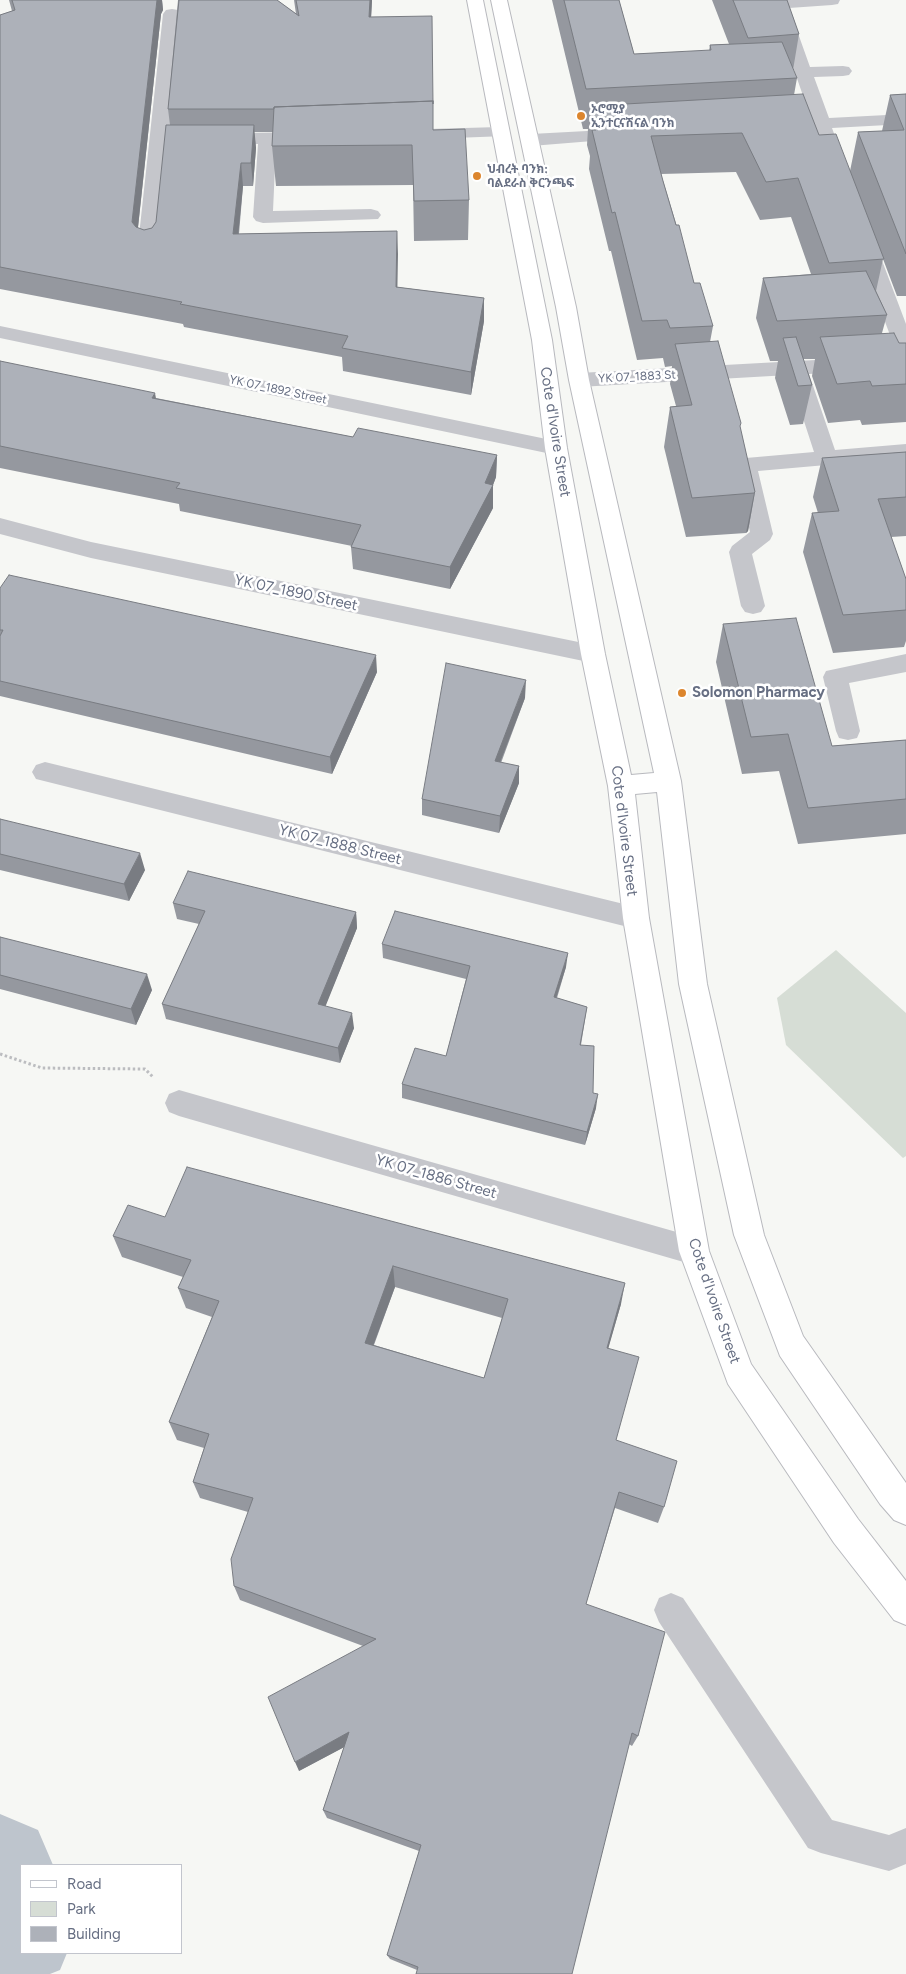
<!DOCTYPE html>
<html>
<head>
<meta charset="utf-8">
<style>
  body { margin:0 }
  #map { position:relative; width:906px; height:1974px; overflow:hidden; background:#f6f7f4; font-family:Figtree,sans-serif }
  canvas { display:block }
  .legend { position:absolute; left:20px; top:1864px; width:162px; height:90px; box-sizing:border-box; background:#fff; border:1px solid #c2c5cd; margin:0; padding:6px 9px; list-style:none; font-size:15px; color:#676f83 }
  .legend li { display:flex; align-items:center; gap:10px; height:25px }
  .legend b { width:25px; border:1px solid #c2c5cd }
</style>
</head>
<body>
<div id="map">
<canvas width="906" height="1974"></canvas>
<ul class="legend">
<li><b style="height:6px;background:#fff"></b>Road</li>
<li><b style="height:14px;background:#d6ddd5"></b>Park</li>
<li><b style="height:14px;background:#adb1b9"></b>Building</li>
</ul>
</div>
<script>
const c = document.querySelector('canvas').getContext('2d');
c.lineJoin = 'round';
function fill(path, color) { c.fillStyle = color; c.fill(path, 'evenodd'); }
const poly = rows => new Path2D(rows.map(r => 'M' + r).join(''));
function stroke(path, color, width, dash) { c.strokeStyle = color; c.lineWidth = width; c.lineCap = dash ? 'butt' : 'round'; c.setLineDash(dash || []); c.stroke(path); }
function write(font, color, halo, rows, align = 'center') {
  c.font = font + ' Figtree,"Noto Sans Ethiopic",sans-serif'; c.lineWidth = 5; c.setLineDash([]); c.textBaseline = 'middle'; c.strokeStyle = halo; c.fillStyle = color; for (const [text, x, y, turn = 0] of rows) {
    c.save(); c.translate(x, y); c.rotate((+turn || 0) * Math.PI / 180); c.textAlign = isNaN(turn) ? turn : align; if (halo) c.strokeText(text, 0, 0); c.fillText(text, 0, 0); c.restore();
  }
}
fill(poly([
  [836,950,906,1013,906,1156,903,1158,786,1045,777,998]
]), '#d6ddd5');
fill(poly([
  [0,1814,38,1830,53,1865,21,1865,21,1953,67,1953,60,1970,50,1974,0,1974,0,1814]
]), '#bec5cd');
const major = poly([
  [467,0,483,0,552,340,567,448,605,654,631,775,654,773,569,380,556,307,491,0,507,0,576,307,589,380,681,781,707,984,764,1235,803,1336,906,1483,906,1525,894,1520,880,1504,780,1356,734,1235,679,984,657,792,635,794,649,918,709,1251,751,1364,858,1519,906,1581,906,1625,894,1620,834,1543,728,1384,679,1251,623,918,608,786,581,654,545,448,532,340,467,0]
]);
stroke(major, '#b8b9be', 2);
stroke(poly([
  [0,1054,42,1068,145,1069,153,1077]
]), '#bcbdc0', 3, [2.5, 2.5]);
fill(poly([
  [770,0,840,0,838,4,832,5,789,8,810,67,843,66,849,67,852,71,849,75,843,76,814,77,829,118,906,114,906,124,832,128,836,139,833,143,827,145,821,143,814,129,777,131,771,130,768,126,771,122,811,119,770,0],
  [172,9,178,10,181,14,169,134,310,132,316,134,319,138,316,142,310,144,276,144,273,211,371,209,378,211,381,215,378,219,263,223,256,221,253,217,258,144,168,145,158,245,155,249,148,251,141,249,138,245,163,14,166,10,172,9],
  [500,127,506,128,509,132,506,136,428,139,422,138,419,134,422,130,428,129,500,127],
  [624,129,630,130,633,134,630,138,531,146,525,144,522,140,525,136,531,134,624,129],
  [865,236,872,238,875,242,906,324,906,357,899,356,896,351,855,242,858,238,865,236],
  [0,326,556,441,564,443,567,448,564,453,556,455,0,338,0,326],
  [852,358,859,360,862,365,859,370,809,374,835,450,906,444,906,458,758,471,773,534,770,540,752,554,765,606,761,612,753,614,745,612,741,606,729,552,732,546,750,532,735,465,738,460,746,458,814,452,789,375,579,387,572,385,569,380,572,375,579,373,852,358],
  [0,518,91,542,593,645,601,648,605,654,601,660,593,663,91,558,0,534,0,518],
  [906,654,906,672,849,683,860,731,857,738,848,740,839,738,836,731,823,677,826,671,906,654],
  [45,762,636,907,645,910,649,918,645,926,636,929,36,779,32,772,36,765,45,762],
  [179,1090,694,1237,705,1241,709,1251,705,1261,694,1265,179,1116,169,1112,165,1103,169,1094,179,1090],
  [671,1593,683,1598,832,1820,889,1835,906,1828,906,1864,889,1871,821,1853,808,1848,659,1622,654,1610,659,1598,671,1593]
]), '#c5c6cb');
fill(major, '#fff');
fill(poly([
  [9,0,162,0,163,10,161,14,138,228,144,230,152,228,156,222,170,125,168,109,178,0,277,0,296,14,294,0,372,0,371,17,433,130,469,200,468,240,414,241,413,185,276,186,272,146,273,132,254,132,256,148,253,186,243,186,239,234,397,231,397,287,484,298,484,321,471,395,343,371,342,357,184,327,183,324,0,289,0,15,12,11],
  [552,0,619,0,634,54,709,51,710,45,729,44,712,0,787,0,799,34,793,70,797,78,794,95,819,135,850,171,858,132,882,131,890,95,906,94,906,296,897,296,883,259,876,291,887,315,882,333,899,343,906,343,906,422,862,425,860,420,828,423,812,376,815,359,803,359,812,385,803,424,790,425,775,378,778,361,770,361,756,318,763,278,811,274,791,217,760,220,736,172,661,174,694,283,713,326,710,342,740,427,755,492,748,531,746,533,686,537,664,447,670,407,676,406,670,384,672,366,665,367,663,358,637,360,611,251,609,251,589,169,590,156,587,145,588,129,583,129],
  [0,361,156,398,353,437,497,455,496,477,493,485,493,508,450,589,353,569,351,547,352,546,180,511,179,504,0,468],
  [906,452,906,536,891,537,906,579,906,641,904,647,833,653,803,552,812,513,818,513,813,497,822,458],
  [0,588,377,672,332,774,0,696],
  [723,624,832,746,906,740,906,834,798,844,779,771,742,774,716,662],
  [525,698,501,763,519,766,519,783,499,833,422,815,422,799],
  [0,819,145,870,129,901,0,870],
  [173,903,356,912,357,928,325,1006,354,1028,340,1063,166,1019,162,1004,199,924,177,919],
  [0,937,152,990,136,1025,0,989],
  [382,944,566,967,557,998,587,1007,581,1045,593,1093,596,1108,585,1145,402,1098,402,1084,446,1056,466,979,383,958],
  [165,1217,621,1304,608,1348,616,1440,664,1507,658,1523,615,1508,586,1604,638,1736,632,1746,629,1744,417,1970,390,1959,387,1955,419,1851,327,1818,323,1810,344,1747,299,1771,363,1646,240,1600,234,1586,248,1512,200,1498,193,1482,204,1448,177,1440,169,1422,212,1317,186,1308,178,1288,183,1277,122,1257,113,1236],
  [395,1287,502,1318,484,1378,374,1345]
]), '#95989f');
fill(poly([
  [157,0,162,0,163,10,161,14,136,245,132,222],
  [370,0,372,0,370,39,369,17],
  [254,125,256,148,253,186,251,163],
  [241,163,243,186,236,257,233,234],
  [397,231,398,254,397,310,396,287],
  [484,298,484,321,471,395,471,372],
  [155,393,159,415,152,398],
  [497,455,496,477,493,485,493,508,450,589,450,567],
  [755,492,748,531,746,533,754,493],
  [376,655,377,672,332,774,330,757],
  [526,680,525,698,494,778,495,761],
  [519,766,519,783,499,833,500,816],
  [140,853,145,870,129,901,124,884],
  [356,912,357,928,320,1020,318,1004],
  [568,953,566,967,552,1011,554,997],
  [147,974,152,990,136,1025,131,1009],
  [352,1013,354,1028,340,1063,338,1048],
  [598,1094,596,1108,585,1145,587,1132],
  [393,1266,395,1287,367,1362,365,1343],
  [625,1283,621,1304,603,1367,607,1348],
  [349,1732,352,1743,299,1771,295,1762]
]), '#797c82');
const building = poly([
  [12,0,157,0,132,222,136,227,144,230,152,228,156,222,166,125,254,125,251,163,241,163,233,234,397,231,396,287,484,298,471,372,342,348,348,336,180,304,182,302,0,267,0,15,15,10,12,0],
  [179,0,277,0,299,16,296,0,370,0,369,17,432,16,433,104,433,101,274,107,274,109,168,109,179,0],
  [564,0,619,0,634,54,711,50,710,45,782,42,797,78,586,89,564,0],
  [733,0,787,0,799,34,748,38,733,0],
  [803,94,819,135,836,134,884,259,829,263,798,178,766,182,742,133,651,136,663,181,676,225,679,225,694,283,700,283,713,326,670,328,667,320,642,321,615,212,612,213,592,130,596,130,590,106,803,94],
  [906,94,906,254,858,132,904,130,890,95,906,94],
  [433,101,433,130,465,129,469,200,414,201,412,145,272,146,274,107,433,101],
  [866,271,887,315,777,321,763,278,866,271],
  [894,333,899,343,906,343,906,384,872,386,870,381,837,384,820,337,894,333],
  [796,337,812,385,798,386,783,338,796,337],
  [718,341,741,423,740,426,755,492,754,493,692,498,670,407,692,405,675,344,718,341],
  [0,361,155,393,152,398,353,437,358,428,497,455,485,483,493,485,450,567,351,547,361,525,176,488,180,483,0,446,0,361],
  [906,452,906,497,878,499,906,579,906,610,843,615,812,513,839,511,822,458,906,452],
  [9,575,376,655,330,757,0,681,0,636,3,630,0,630,0,588,9,575],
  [796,618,832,746,906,740,906,799,808,808,788,734,751,737,723,624,796,618],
  [446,663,526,680,495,761,519,766,500,816,422,799,446,663],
  [0,819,140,853,124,884,0,854,0,819],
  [188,871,356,912,318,1004,352,1013,338,1048,162,1004,205,911,173,903,188,871],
  [395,911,568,953,554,997,587,1007,580,1045,594,1046,593,1093,598,1094,587,1132,402,1084,415,1048,446,1056,470,966,382,944,395,911],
  [0,937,147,974,131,1009,0,975,0,937],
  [187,1167,625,1283,607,1348,639,1357,616,1440,677,1461,664,1507,619,1492,586,1604,665,1632,638,1736,632,1733,572,1974,416,1974,418,1967,387,1955,421,1845,323,1810,349,1732,295,1762,268,1697,376,1639,234,1586,231,1559,253,1498,193,1482,209,1434,169,1422,219,1301,178,1288,191,1260,113,1236,128,1205,165,1217,187,1167],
  [393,1266,508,1299,484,1378,365,1343,393,1266]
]);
fill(building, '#adb1b9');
stroke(building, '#797c82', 1);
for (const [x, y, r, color] of [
  [581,116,5,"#dc862e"],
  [477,176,5,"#dc862e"],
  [682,693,5,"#dc862e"]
]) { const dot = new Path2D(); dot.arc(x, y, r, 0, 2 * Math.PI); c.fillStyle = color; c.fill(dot); stroke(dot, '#fff', 2); }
write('bold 12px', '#676f83', '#fff', [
  ["ኦሮሚያ",591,109],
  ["ኢንተርናሽናል ባንክ",591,123],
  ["ህብረት ባንክ:",487,169],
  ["ባልደራስ ቅርንጫፍ",487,183]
], 'left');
write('12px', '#676f83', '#fff', [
  ["YK 07_1883 St",637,377,-3],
  ["YK 07_1892 Street",278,390,12]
]);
write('15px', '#676f83', '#fff', [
  ["Cote d'Ivoire Street",555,432,81],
  ["YK 07_1890 Street",296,593,12],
  ["Cote d'Ivoire Street",624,831,83],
  ["YK 07_1888 Street",340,845,14],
  ["YK 07_1886 Street",436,1177,16],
  ["Cote d'Ivoire Street",714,1301,71]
]);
write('bold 15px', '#676f83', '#fff', [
  ["Solomon Pharmacy",692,693]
], 'left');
</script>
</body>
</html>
